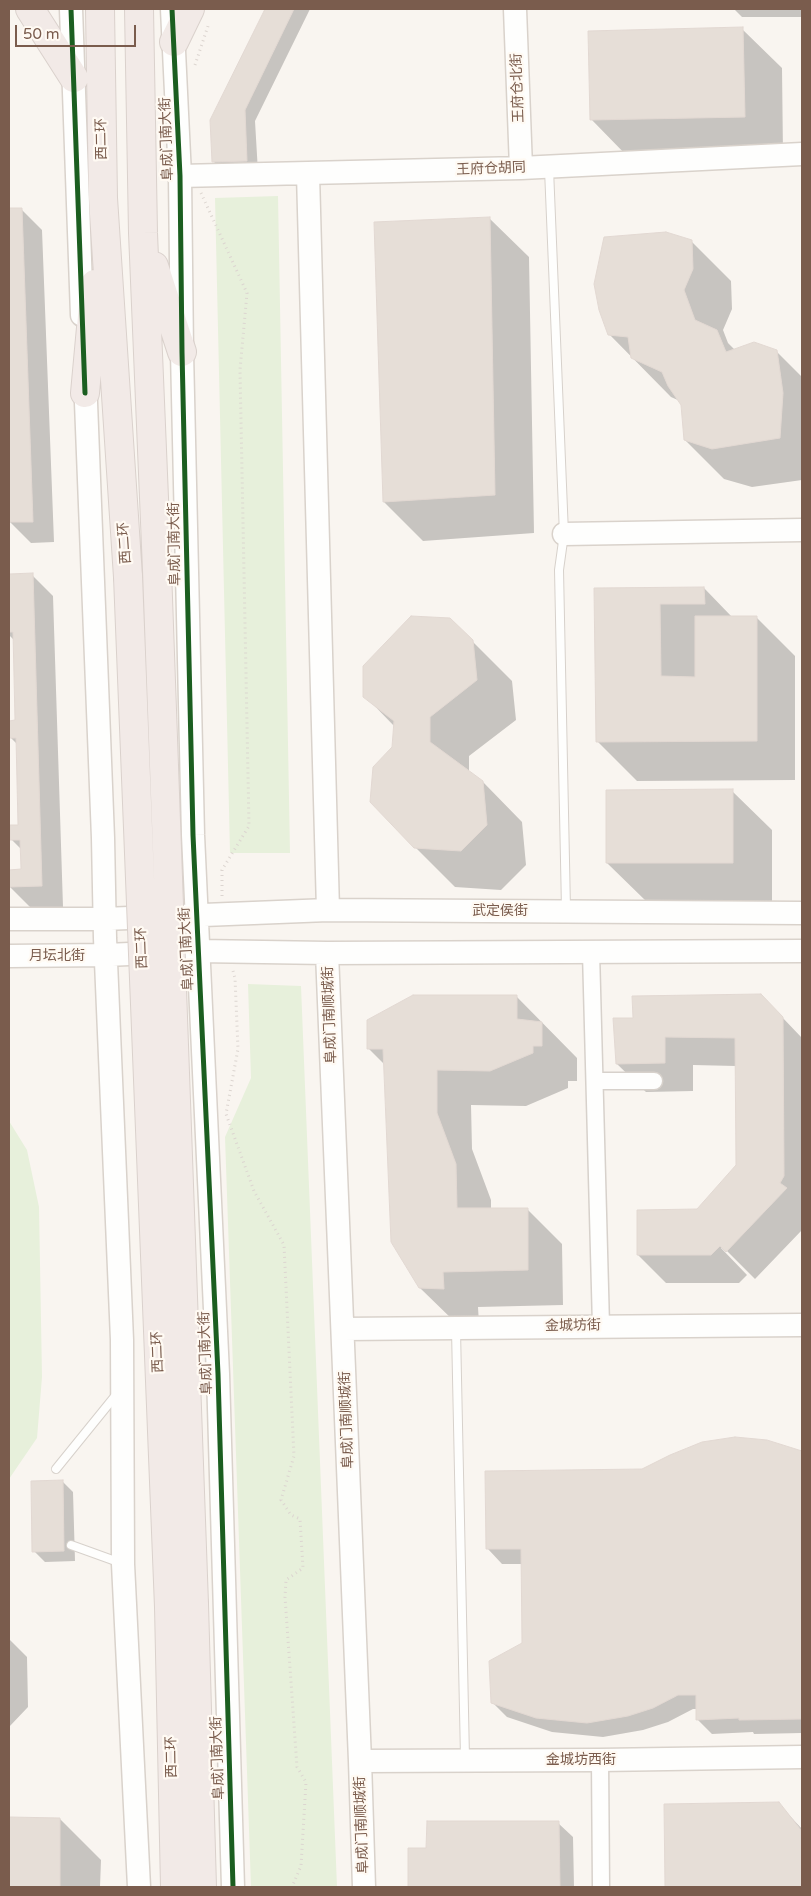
<!DOCTYPE html>
<html>
<head>
<meta charset="utf-8">
<style>
  body { margin:0 }
  #map { position:relative; width:811px; height:1896px; overflow:hidden; background:#f9f5f0; font-family:"Varela Round",sans-serif }
  canvas { display:block }
  .frame { position:absolute; inset:0; border:10px solid #7a5c4d; pointer-events:none }
  .scale { position:absolute; left:15px; top:25px; width:121px; height:22px; box-sizing:border-box; border:2px solid #7a5c4d; border-top:0; padding-left:6px; font-size:15px; line-height:18px; white-space:nowrap; color:#7a5c4d; -webkit-text-stroke:4px #fffaf3; paint-order:stroke }
</style>
</head>
<body>
<div id="map">
<canvas width="811" height="1896"></canvas>
<div class="frame"></div>
<div class="scale">50 m</div>
</div>
<script>
const c = document.querySelector('canvas').getContext('2d');
c.lineJoin = 'round';
function fill(path, color) { c.fillStyle = color; c.fill(path, 'evenodd'); }
const poly = rows => new Path2D(rows.map(r => 'M' + r).join(''));
function stroke(path, color, width, dash) { c.strokeStyle = color; c.lineWidth = width; c.lineCap = dash ? 'butt' : 'round'; c.setLineDash(dash || []); c.stroke(path); }
function write(font, color, halo, rows, align = 'center') {
  c.font = font + ' "Varela Round","Noto Sans SC",sans-serif'; c.lineWidth = 4.5; c.setLineDash([]); c.textBaseline = 'middle'; c.strokeStyle = halo; c.fillStyle = color; for (const [text, x, y, turn = 0] of rows) {
    c.save(); c.translate(x, y); c.rotate((+turn || 0) * Math.PI / 180); c.textAlign = isNaN(turn) ? turn : align; if (halo) c.strokeText(text, 0, 0); c.fillText(text, 0, 0); c.restore();
  }
}
fill(poly([
  [278,196,290,853,230,853,215,198],
  [248,984,301,986,337,1887,251,1887,225,1137,251,1078],
  [9,1121,27,1150,39,1207,42,1377,37,1438,9,1479]
]), '#e7f0db');
fill(poly([
  [266,9,310,9,255,121,258,172,225,173,214,162,211,120],
  [734,9,802,9,802,17,742,17],
  [742,29,782,68,783,155,630,159,591,119],
  [9,209,21,209,42,230,54,542,31,543,10,522],
  [489,218,529,257,534,533,423,541,384,502],
  [691,241,731,281,732,309,723,330,728,343,735,350,776,351,802,377,802,480,752,487,724,479,685,440,683,405,680,401,671,397,609,334],
  [32,575,53,596,63,907,31,908,10,887,22,870,21,849,12,840,20,826,17,744,11,738,16,721,14,640,9,635,9,618,11,618],
  [704,588,732,617,756,617,795,656,795,780,637,781,597,741,595,589],
  [472,641,512,681,516,720,469,756,469,772,483,782,522,822,526,865,501,890,455,887,415,847,393,748,395,727,365,696],
  [732,791,772,830,772,902,647,902,607,863],
  [761,995,802,1038,802,1230,755,1279,723,1247,721,1248,747,1275,739,1283,666,1283,638,1255,697,1210,737,1166,736,1066,693,1065,693,1091,646,1092,617,1064,635,1019],
  [516,996,577,1058,577,1081,568,1081,568,1088,526,1106,471,1105,472,1149,491,1200,491,1209,527,1209,562,1244,563,1305,478,1307,479,1324,456,1323,420,1288,385,1065,369,1049],
  [767,1441,802,1452,802,1733,754,1734,753,1732,712,1734,697,1719,697,1709,693,1709,668,1722,643,1730,603,1737,552,1732,507,1717,492,1702,524,1644,523,1564,502,1564,488,1549,642,1471],
  [62,1481,73,1492,75,1561,45,1562,34,1551],
  [9,1639,27,1657,28,1707,9,1727],
  [779,1804,802,1829,802,1887,666,1887,666,1805],
  [9,1819,60,1819,101,1860,100,1887,9,1887],
  [558,1823,573,1837,574,1887,410,1887,409,1850,427,1849]
]), '#0003');
const building = poly([
  [265,9,294,9,245,110,247,161,212,162,210,120,265,9],
  [743,27,745,117,590,120,588,31,743,27],
  [9,208,22,208,33,522,9,522,9,208],
  [490,217,495,495,383,502,374,222,490,217],
  [666,232,692,240,693,269,684,290,695,320,717,330,726,352,754,342,777,350,783,393,780,438,712,449,684,440,681,405,668,386,662,372,631,358,628,337,608,335,599,310,594,284,604,237,666,232],
  [33,573,42,886,9,887,9,870,21,869,20,840,10,840,10,825,18,825,16,738,9,738,9,721,15,720,13,632,9,632,9,574,33,573],
  [704,587,705,604,660,604,661,676,695,677,695,616,757,616,757,741,596,742,594,588,704,587],
  [411,616,450,618,473,640,477,680,430,717,430,742,483,781,487,825,461,851,414,848,370,802,373,767,392,747,394,721,363,697,363,666,411,616],
  [733,789,733,863,606,863,606,790,733,789],
  [761,994,783,1017,784,1176,780,1183,787,1188,726,1252,720,1246,711,1255,637,1255,637,1210,697,1209,736,1165,735,1038,665,1037,665,1063,616,1064,613,1018,633,1018,632,996,761,994],
  [413,995,517,995,517,1019,542,1022,542,1046,533,1046,533,1053,490,1071,437,1070,437,1113,456,1164,457,1208,528,1208,528,1270,443,1272,444,1289,419,1288,391,1242,383,1049,367,1049,367,1020,413,995],
  [735,1437,767,1440,802,1451,802,1519,801,1520,802,1719,739,1720,739,1718,696,1720,696,1695,678,1695,653,1708,628,1716,587,1723,536,1718,491,1703,489,1661,522,1643,521,1549,486,1549,485,1471,642,1469,670,1455,702,1442,735,1437],
  [63,1480,64,1551,32,1552,31,1481,63,1480],
  [779,1802,801,1830,802,1887,665,1887,664,1804,779,1802],
  [9,1817,60,1818,60,1887,9,1887,9,1817],
  [427,1821,559,1821,560,1887,408,1887,408,1848,426,1848,427,1821]
]);
fill(building, '#e6ded7');
stroke(building, '#e2d8d2', 1);
const lane = poly([
  [549,169,564,534,559,570,566,909],
  [456,1330,465,1758],
  [56,1469,116,1395],
  [71,1545,121,1563]
]);
const street = poly([
  [591,952,601,1326],
  [595,1081,654,1081],
  [600,1760,601,1887]
]);
const secondary = poly([
  [71,9,82,315],
  [172,9,180,176,182,352,193,835,218,1374,233,1887],
  [515,9,521,168],
  [308,174,328,910],
  [180,176,521,168,802,154],
  [85,377,103,838,105,938,122,1340,123,1564,139,1887],
  [564,534,802,530],
  [9,919,104,919,328,910,802,913],
  [327,953,360,1761,364,1887],
  [9,956,106,955,199,951,327,953,802,951],
  [343,1329,802,1325],
  [360,1761,600,1760,802,1757]
]);
const highway = poly([
  [30,9,74,78],
  [100,9,103,198,128,577],
  [139,9,143,233,157,570],
  [174,42,190,9],
  [154,266,182,352],
  [85,393,95,284],
  [194,1604,202,1887],
  [169,1607,175,1887]
]);
stroke(lane, '#d7d1cb', 10);
stroke(street, '#d7d1cb', 19);
stroke(secondary, '#d9d2cb', 25);
stroke(highway, '#dad1cc', 30);
stroke(poly([
  [195,65,208,26],
  [201,193,247,293,240,370,249,826,222,870,222,896],
  [233,971,235,978,238,1049,226,1114,254,1191,284,1245,294,1456,281,1500,291,1515,300,1519,303,1568,286,1580,285,1597,297,1767,306,1782,301,1866,292,1887]
]), '#dcd5d0', 3, [1, 4]);
stroke(lane, '#fefefd', 8);
stroke(street, '#fefefd', 16);
stroke(secondary, '#fefefd', 22);
stroke(highway, '#f2eae7', 28);
const highwayBridge = poly([
  [157,570,194,1604],
  [128,577,169,1607]
]);
stroke(highwayBridge, '#dad1cc', 30, []);
stroke(highwayBridge, '#f2eae7', 28);
stroke(poly([
  [71,9,85,393],
  [172,9,180,176,182,352,193,835,218,1374,233,1887]
]), '#1b5e20', 5);
write('14px', '#7a5c4d', '#fffaf3', [
  ["王府仓北街",518,88,-92],
  ["西二环",102,139,-91],
  ["阜成门南大街",167,139,-92],
  ["王府仓胡同",491,169,-2],
  ["西二环",125,543,-94],
  ["阜成门南大街",175,544,-91],
  ["武定侯街",500,911],
  ["西二环",142,948,-92],
  ["阜成门南大街",187,949,-93],
  ["月坛北街",57,956],
  ["阜成门南顺城街",330,1015,-92],
  ["金城坊街",573,1326,-1],
  ["西二环",158,1352,-92],
  ["阜成门南大街",206,1353,-92],
  ["阜成门南顺城街",347,1420,-92],
  ["西二环",172,1757,-91],
  ["阜成门南大街",218,1758,-92],
  ["金城坊西街",581,1760],
  ["阜成门南顺城街",362,1825,-92]
]);
</script>
</body>
</html>
